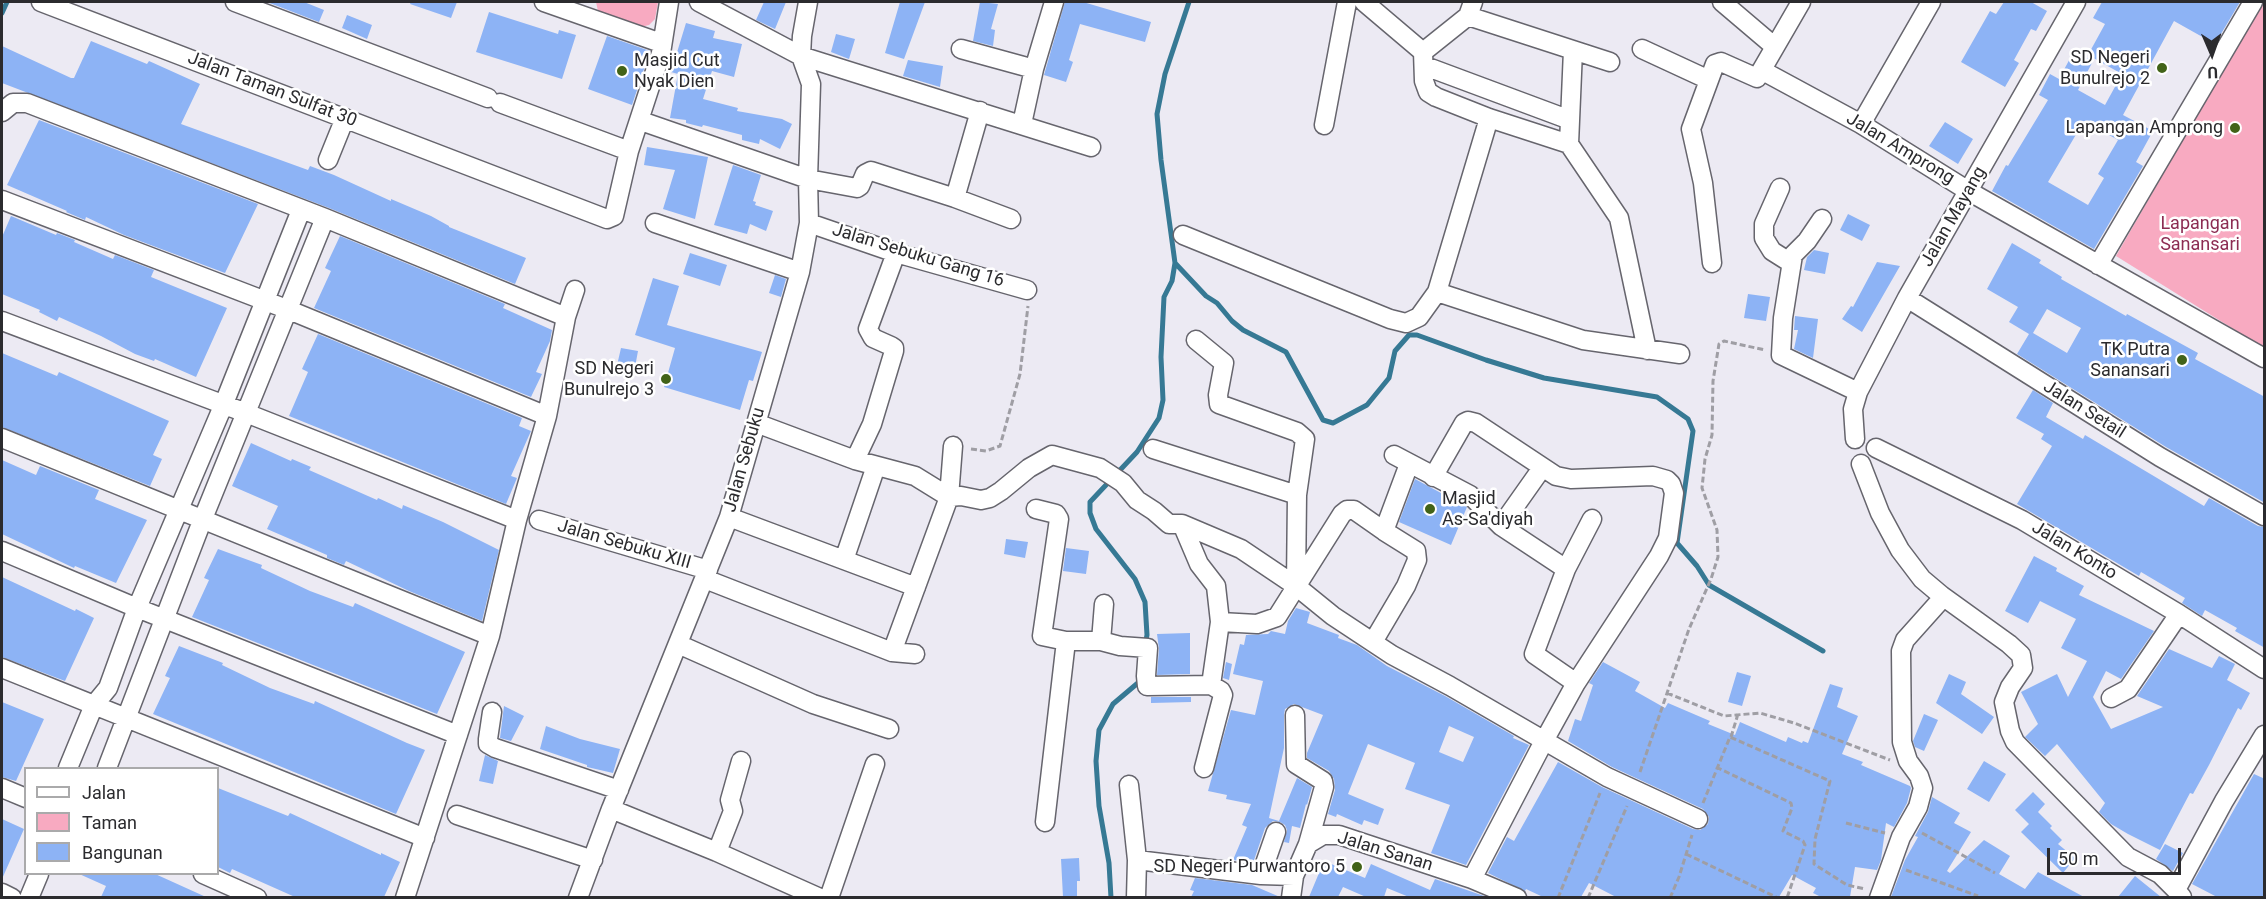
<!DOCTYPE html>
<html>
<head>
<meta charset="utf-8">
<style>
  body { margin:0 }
  #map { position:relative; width:2266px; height:899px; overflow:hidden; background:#eceaf3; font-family:Roboto,sans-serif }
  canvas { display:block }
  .frame { position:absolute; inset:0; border:3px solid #2b2b2e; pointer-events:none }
  .legend { position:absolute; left:24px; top:767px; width:195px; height:108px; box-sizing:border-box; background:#fff; border:2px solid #aaaaab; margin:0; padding:8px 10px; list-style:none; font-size:18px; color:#2b2b2e }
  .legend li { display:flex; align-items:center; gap:12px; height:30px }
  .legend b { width:30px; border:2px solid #aaaaab }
  .north { position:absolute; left:2182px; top:24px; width:60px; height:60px; -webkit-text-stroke:4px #fff; paint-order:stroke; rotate:178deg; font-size:16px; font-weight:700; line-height:24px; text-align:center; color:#2b2b2e }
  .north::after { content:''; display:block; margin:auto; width:21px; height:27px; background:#2b2b2e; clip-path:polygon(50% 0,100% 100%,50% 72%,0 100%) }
  .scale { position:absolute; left:2047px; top:848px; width:134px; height:27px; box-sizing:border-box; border:3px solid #2b2b2e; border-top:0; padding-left:8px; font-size:18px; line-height:21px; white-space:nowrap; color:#2b2b2e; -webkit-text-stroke:4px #fff; paint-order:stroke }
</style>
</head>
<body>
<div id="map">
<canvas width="2266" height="899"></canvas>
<div class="frame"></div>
<ul class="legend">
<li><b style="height:8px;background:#fff"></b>Jalan</li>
<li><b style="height:16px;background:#f8aac1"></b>Taman</li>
<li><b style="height:16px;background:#8db3f5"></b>Bangunan</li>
</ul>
<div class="north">U</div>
<div class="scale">50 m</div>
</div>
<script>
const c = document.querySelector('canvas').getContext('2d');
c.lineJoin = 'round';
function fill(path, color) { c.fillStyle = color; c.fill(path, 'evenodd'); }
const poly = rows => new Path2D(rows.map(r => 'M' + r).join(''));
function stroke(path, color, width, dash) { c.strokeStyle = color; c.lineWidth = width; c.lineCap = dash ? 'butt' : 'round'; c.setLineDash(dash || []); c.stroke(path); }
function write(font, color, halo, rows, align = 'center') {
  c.font = font + ' Roboto,sans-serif'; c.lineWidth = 5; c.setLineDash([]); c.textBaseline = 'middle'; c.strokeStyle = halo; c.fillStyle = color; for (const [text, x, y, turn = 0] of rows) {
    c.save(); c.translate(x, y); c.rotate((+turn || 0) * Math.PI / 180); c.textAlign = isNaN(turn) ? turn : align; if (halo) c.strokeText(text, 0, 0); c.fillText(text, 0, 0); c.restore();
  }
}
fill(poly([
  [596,2,658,2,655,19,649,25,640,27,598,11],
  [2262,2,2264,2,2264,348,2116,256]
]), '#f8aac1');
stroke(poly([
  [2,13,7,2],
  [1175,263,1206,296,1217,303,1232,321,1243,330,1286,352,1323,420,1333,423,1367,405,1389,378,1395,351,1409,335,1417,335,1486,360,1544,378,1657,397,1688,419,1693,431,1677,543,1697,566,1709,585,1823,651],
  [1145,645,1147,635,1145,602,1135,579,1096,529,1090,513,1090,502,1137,452,1159,418,1163,400,1161,357,1164,297,1172,281,1175,263,1161,160,1157,114,1165,74,1189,2],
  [1111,898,1109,863,1099,806,1096,761,1099,730,1113,704,1139,682,1140,678]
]), '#367994', 5);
fill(poly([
  [267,2,304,2,324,10,319,22],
  [411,2,457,2,451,18,410,4],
  [764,2,786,2,775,29,756,20],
  [900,2,925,2,904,59,885,53],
  [980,2,998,4,991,29,995,30,993,46,973,41],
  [1065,2,1083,2,1151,22,1145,42,1080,24,1069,60,1073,62,1066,82,1044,75],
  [2004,2,2031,2,2047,11,2036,31,2031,29,2014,60,2019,63,2005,87,1961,62,1990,11,1996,14],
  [2102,2,2240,2,2215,44,2174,21,2123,115,2153,131,2136,162,2143,166,2094,249,1992,191,2006,165,2008,166,2048,100,2039,95,2050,74,2059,79,2074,51,2093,61,2078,90,2105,105,2122,74,2088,55,2105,24,2093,18],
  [2084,121,2118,140,2098,174,2104,178,2088,205,2048,182],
  [489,12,558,34,559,30,576,35,562,79,476,52],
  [347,15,372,25,367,39,342,28],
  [686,23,715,31,713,38,742,44,734,77,712,71,703,99,738,108,737,111,782,119,792,124,780,149,760,139,759,144,742,140,742,135,703,125,702,127,686,123,686,120,670,118,678,74,671,72],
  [836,34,855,39,849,59,831,52],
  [607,36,650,51,632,105,588,89],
  [91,41,147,64,149,61,200,84,181,124,308,170,310,166,334,175,391,201,391,199,431,216,449,226,449,227,526,258,515,284,329,208,2,83,2,46,71,78,74,78],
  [908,60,943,66,940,87,903,76],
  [39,120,258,204,225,273,124,235,86,217,85,220,66,212,67,211,7,185],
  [1945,122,1973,139,1958,164,1929,146],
  [647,147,708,157,695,219,663,209,675,170,644,165],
  [733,165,761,175,753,201,756,202,755,205,773,211,766,231,750,224,747,234,714,225],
  [1848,214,1870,225,1862,241,1840,230],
  [11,216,56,235,57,233,75,240,74,242,113,259,115,255,154,270,151,277,227,308,196,377,155,359,154,361,135,354,101,336,59,317,57,321,39,312,40,310,2,294,2,237],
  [340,236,505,304,503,308,552,330,550,341,536,372,542,374,531,397,314,308,331,271,325,268],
  [2012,243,2041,260,2039,263,2062,277,2061,279,2126,316,2127,314,2198,353,2195,359,2265,397,2265,503,2166,447,2017,354,2029,334,2009,322,2018,307,1987,289],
  [2047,309,2081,328,2067,353,2033,333],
  [1814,250,1829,253,1825,274,1804,270,1807,257],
  [690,253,727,265,720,286,683,274],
  [1877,262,1900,266,1862,332,1842,319,1851,306,1853,307],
  [775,275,786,279,781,297,769,293],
  [653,278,679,286,667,325,762,352,753,381,749,380,740,410,664,387,675,348,635,335],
  [1748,294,1770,297,1766,321,1744,318],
  [1795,316,1818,319,1813,358,1794,349,1798,330,1794,330],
  [318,334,522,418,519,426,531,431,511,476,517,478,506,504,289,416,308,372,302,369],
  [621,348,638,351,633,378,615,374],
  [2,353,57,376,59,372,169,421,153,455,162,459,150,486,2,427],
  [2033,390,2053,403,2046,417,2083,439,2085,435,2204,506,2209,498,2258,526,2265,527,2265,648,2235,631,2237,628,2205,610,2202,616,2182,603,2185,598,2141,572,2139,576,2017,504,2052,446,2041,439,2044,434,2016,418],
  [251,443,291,461,292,459,311,467,309,470,377,500,378,498,402,509,403,505,443,522,499,550,482,621,409,591,346,561,344,565,327,558,327,555,267,529,278,506,232,486],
  [2,460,36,475,40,466,99,490,95,499,147,520,116,583,75,566,74,568,2,534],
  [1415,479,1467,507,1451,545,1399,522],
  [1006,539,1028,542,1025,558,1004,554],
  [1066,548,1089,551,1086,574,1063,571],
  [218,549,262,565,261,568,310,591,353,607,355,603,465,652,437,714,192,617,209,580,204,578],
  [2034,556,2057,568,2056,571,2084,586,2079,595,2154,631,2121,679,2106,671,2093,697,2111,729,2163,707,2137,696,2169,649,2212,668,2219,656,2235,664,2227,680,2250,693,2241,710,2238,708,2209,765,2193,794,2190,793,2160,850,2128,834,2111,824,2099,812,2105,803,2057,744,2045,756,2025,737,2038,724,2021,692,2057,674,2068,697,2087,661,2061,648,2076,619,2040,601,2028,623,2005,611],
  [2,577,75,611,76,609,94,618,65,681,2,657],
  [1296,608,1310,612,1307,623,1339,635,1338,638,1357,645,1387,666,1445,696,1514,736,1513,738,1529,745,1466,865,1431,853,1450,805,1405,789,1415,763,1368,744,1348,794,1384,809,1378,825,1364,820,1362,825,1337,814,1336,817,1328,814,1335,790,1334,779,1329,771,1307,758,1307,753,1323,715,1294,704,1285,709,1284,715,1284,748,1269,818,1279,821,1297,778,1312,787,1307,805,1306,804,1300,828,1292,826,1289,843,1284,842,1287,830,1285,825,1280,822,1273,821,1265,828,1253,863,1233,860,1247,827,1242,825,1251,804,1226,799,1227,795,1208,791,1231,710,1255,715,1263,681,1233,674,1240,644,1244,645,1246,635,1268,634,1271,631,1285,634,1288,621],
  [1449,726,1474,737,1463,762,1439,752],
  [1190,633,1190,674,1157,675,1159,649,1157,634],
  [179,646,223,663,222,665,270,688,314,704,315,701,407,743,425,750,396,814,153,714,170,678,165,676],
  [1226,662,1232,664,1229,680,1223,678],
  [1603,662,1640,682,1635,691,1665,708,1668,703,1710,721,1708,724,1735,735,1740,722,1786,742,1788,737,1802,743,1803,741,1808,743,1830,684,1843,688,1837,707,1858,716,1842,754,1863,762,1861,765,1910,786,1911,788,1907,803,1894,827,1886,823,1881,860,1877,870,1855,867,1850,897,1821,897,1813,893,1816,888,1792,875,1779,897,1616,897,1589,883,1581,897,1543,897,1526,889,1525,891,1488,873,1507,837,1514,841,1558,762,1602,787,1693,829,1700,830,1708,824,1709,817,1703,809,1612,767,1568,741,1575,719,1581,721,1593,685,1589,683],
  [1737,672,1751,676,1742,706,1728,702],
  [1949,674,1966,682,1961,694,1994,717,1982,734,1936,703],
  [1151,697,1191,697,1191,702,1151,703],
  [2,702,44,719,16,781,2,777],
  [504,706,524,716,511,741,500,738],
  [1924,714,1938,720,1924,751,1915,747,1913,741],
  [546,726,580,739,620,749,613,773,587,767,587,765,540,749],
  [485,755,498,761,493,784,479,781],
  [1984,761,2006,774,1989,802,1967,789],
  [2254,774,2265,779,2265,897,2217,897,2192,884],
  [218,788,288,816,290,813,381,855,381,853,400,862,384,897,295,897,232,869,230,873,218,867],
  [2033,792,2045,804,2038,812,2052,826,2050,828,2062,840,2058,844,2075,858,2063,873,2021,832,2029,824,2015,810],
  [1932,797,1960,813,1954,823,1971,832,1947,871,1950,873,1984,840,2010,856,1999,874,2025,889,2038,872,2084,897,1891,897,1905,860,1918,837,1915,836,1928,812],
  [2,819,24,829,2,879],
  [2165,844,2183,853,2173,871,2156,859],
  [1079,858,1080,881,1077,881,1077,897,1063,897,1061,859],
  [1324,861,1365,878,1371,864,1430,890,1435,879,1487,897,1409,897,1387,888,1384,897,1366,897,1343,887,1338,897,1309,897],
  [77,873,153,873,206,897,101,897,106,886],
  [2135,876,2161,897,2118,897],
  [1195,878,1252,885,1280,897,1191,897,1194,891,1190,890]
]), '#8db3f5');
const minor = poly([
  [41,2,607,219,614,216,629,151,661,53,669,2],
  [235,2,488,98],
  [544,2,661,43],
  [699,2,801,56,1091,147],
  [1364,2,1423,52,1424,81,1428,92,1436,97,1489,118,1569,144],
  [1722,2,1775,47],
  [1468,16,1610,62],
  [961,49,1034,69],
  [1642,49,1709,80],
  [1573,50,1569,144,1619,218,1647,350],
  [1423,52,1468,16,1473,2],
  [1425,66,1570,120],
  [1763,71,1861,124,1970,192,2264,358],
  [500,103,629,151],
  [2,112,13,103,27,103,325,218,566,317],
  [641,121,808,179,857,188,860,186,865,174,871,171,955,198,1011,219],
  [1022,124,1034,69,1054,2],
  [1861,124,1931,2],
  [1324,125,1347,2],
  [328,160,345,118],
  [1780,188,1764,224,1764,238,1772,251,1791,263],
  [955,198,980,111],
  [2,200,289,310,547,416],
  [1822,219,1807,241,1793,255,1783,318,1781,355,1858,392],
  [655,223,800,272],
  [809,223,896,253,1027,290],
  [1183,235,1390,319,1406,323,1419,317,1437,292,1489,118],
  [1712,263,1703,183,1691,129,1715,64,1721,62,1757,78,1801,2],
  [2098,265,2253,2],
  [1437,292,1583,340,1680,354],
  [1907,298,2160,457,2264,516],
  [2,321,246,413,517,520],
  [1196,340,1224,363,1218,395,1219,404,1297,432,1305,439,1297,495],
  [756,423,855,460,915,476,949,497,961,496,981,500,990,498,1001,491,1029,468,1052,455,1100,468,1123,483,1137,500,1154,511,1169,524,1182,524,1241,549,1296,586,1333,616,1392,655,1450,686,1607,777,1698,819],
  [2,438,490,636],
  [1855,439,1853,409,1858,392,1907,298,2076,2],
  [1876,448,2022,520,2179,614,2264,669],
  [1153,449,1297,495,1296,584],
  [1394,455,1470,495,1501,526,1566,569,1534,654,1576,683],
  [855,460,872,424,894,351,894,348,891,346,873,338,868,329,896,253],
  [1861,464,1880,513,1900,550,1922,579,1941,595,1939,602,1905,640,1901,651,1902,742,1908,761,1919,776,1923,788,1918,807,1901,837,1879,898],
  [1433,477,1464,423,1468,421,1476,423,1556,476,1571,479,1653,476,1667,480,1671,484,1674,493,1668,538,1659,556,1576,683,1544,741,1472,879],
  [1036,509,1056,514,1059,519,1042,636,1066,641,1101,641,1120,646,1148,648,1146,676,1147,686,1211,685],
  [729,517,916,587],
  [539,520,708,570],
  [1182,524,1199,564,1216,586,1220,622,1257,624,1277,617,1342,514,1347,510,1354,510,1384,531,1409,464],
  [1501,526,1542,468],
  [2,551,137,608,458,735],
  [844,560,876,466],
  [1566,569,1592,519],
  [705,579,892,652,915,654],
  [1941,595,2009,644,2021,655,2023,668,2010,687,2004,702,2010,731,2015,742,2128,857,2160,874,2176,890],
  [1101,641,1104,604],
  [1373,642,1406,586,1417,560,1416,551,1384,531],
  [678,644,813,704,889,729],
  [892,652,949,497,953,446],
  [2,668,425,838],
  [2111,698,2128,689,2179,614],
  [492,712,488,739,488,744,495,748,619,790],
  [1295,715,1296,764,1323,781,1324,787,1308,844],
  [68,768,94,705,108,688,137,608,223,406,301,210],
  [107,768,202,521,325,218],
  [1204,768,1223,695,1221,691,1211,685,1220,622],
  [1129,785,1137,860],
  [2,788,26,798],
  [611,809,717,852,820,898],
  [457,815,593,860],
  [1045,822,1066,641],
  [717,852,733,811,730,800,741,761],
  [203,874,257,898],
  [1261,875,1276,832],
  [2,893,12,898],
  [2182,897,2176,890,2224,801,2264,735],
  [29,898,39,874],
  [405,898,490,636,517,520,547,416,566,317,575,290],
  [578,898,611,809,729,517,800,272,809,223,808,179,811,84,801,56,802,36,808,2],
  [829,898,875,764],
  [1136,898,1137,860,1261,875,1294,876],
  [1291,898,1294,876,1308,844,1323,835,1339,835,1472,879,1517,898]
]);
stroke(minor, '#66656d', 21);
stroke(poly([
  [971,449,986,451,1000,446,1020,374,1028,306],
  [1667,693,1724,716,1760,713,1794,723,1890,760],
  [1731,737,1738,714],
  [1716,767,1791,803,1792,808,1783,831,1803,841,1805,845,1787,898],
  [1640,772,1689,629,1711,579,1718,557,1717,530,1702,488,1705,459,1712,435,1713,381,1719,344,1724,341,1765,350],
  [1703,803,1730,737,1830,781,1815,839,1814,864,1847,885,1865,889],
  [1846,823,1885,833],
  [1922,833,1995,873],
  [1686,854,1778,898],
  [1906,870,1978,896],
  [1558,898,1600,793],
  [1588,898,1627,806],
  [1670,898,1679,877,1692,835]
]), '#9f9ea4', 3, [6, 3]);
stroke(minor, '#fff', 18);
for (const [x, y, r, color] of [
  [2162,68,6,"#426318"],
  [622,71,6,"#426318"],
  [2235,128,6,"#426318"],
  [2182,360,6,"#426318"],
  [666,379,6,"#426318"],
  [1430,509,6,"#426318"],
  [1357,867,6,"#426318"]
]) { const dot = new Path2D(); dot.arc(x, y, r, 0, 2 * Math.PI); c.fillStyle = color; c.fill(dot); stroke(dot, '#fff', 2); }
write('18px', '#2b2b2e', '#fff', [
  ["SD Negeri",2150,58],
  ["Bunulrejo 2",2150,79],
  ["Masjid Cut",634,61,"left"],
  ["Nyak Dien",634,82,"left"],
  ["Lapangan Amprong",2223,128],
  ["TK Putra",2170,350],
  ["Sanansari",2170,371],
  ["SD Negeri",654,369],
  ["Bunulrejo 3",654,390],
  ["Masjid",1442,499,"left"],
  ["As-Sa'diyah",1442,520,"left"],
  ["SD Negeri Purwantoro 5",1345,867]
], 'right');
write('18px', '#2b2b2e', '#fff', [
  ["Jalan Taman Sulfat 30",272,90,21],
  ["Jalan Amprong",1900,149,31],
  ["Jalan Mayang",1954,217,-60],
  ["Jalan Sebuku Gang 16",918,256,17],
  ["Jalan Setail",2084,410,32],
  ["Jalan Sebuku",745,460,-74],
  ["Jalan Sebuku XIII",624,545,16],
  ["Jalan Konto",2074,551,31],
  ["Jalan Sanan",1385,852,17]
]);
write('18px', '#8c2c52', '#fff', [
  ["Lapangan",2200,224],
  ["Sanansari",2200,245]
]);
</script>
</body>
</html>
